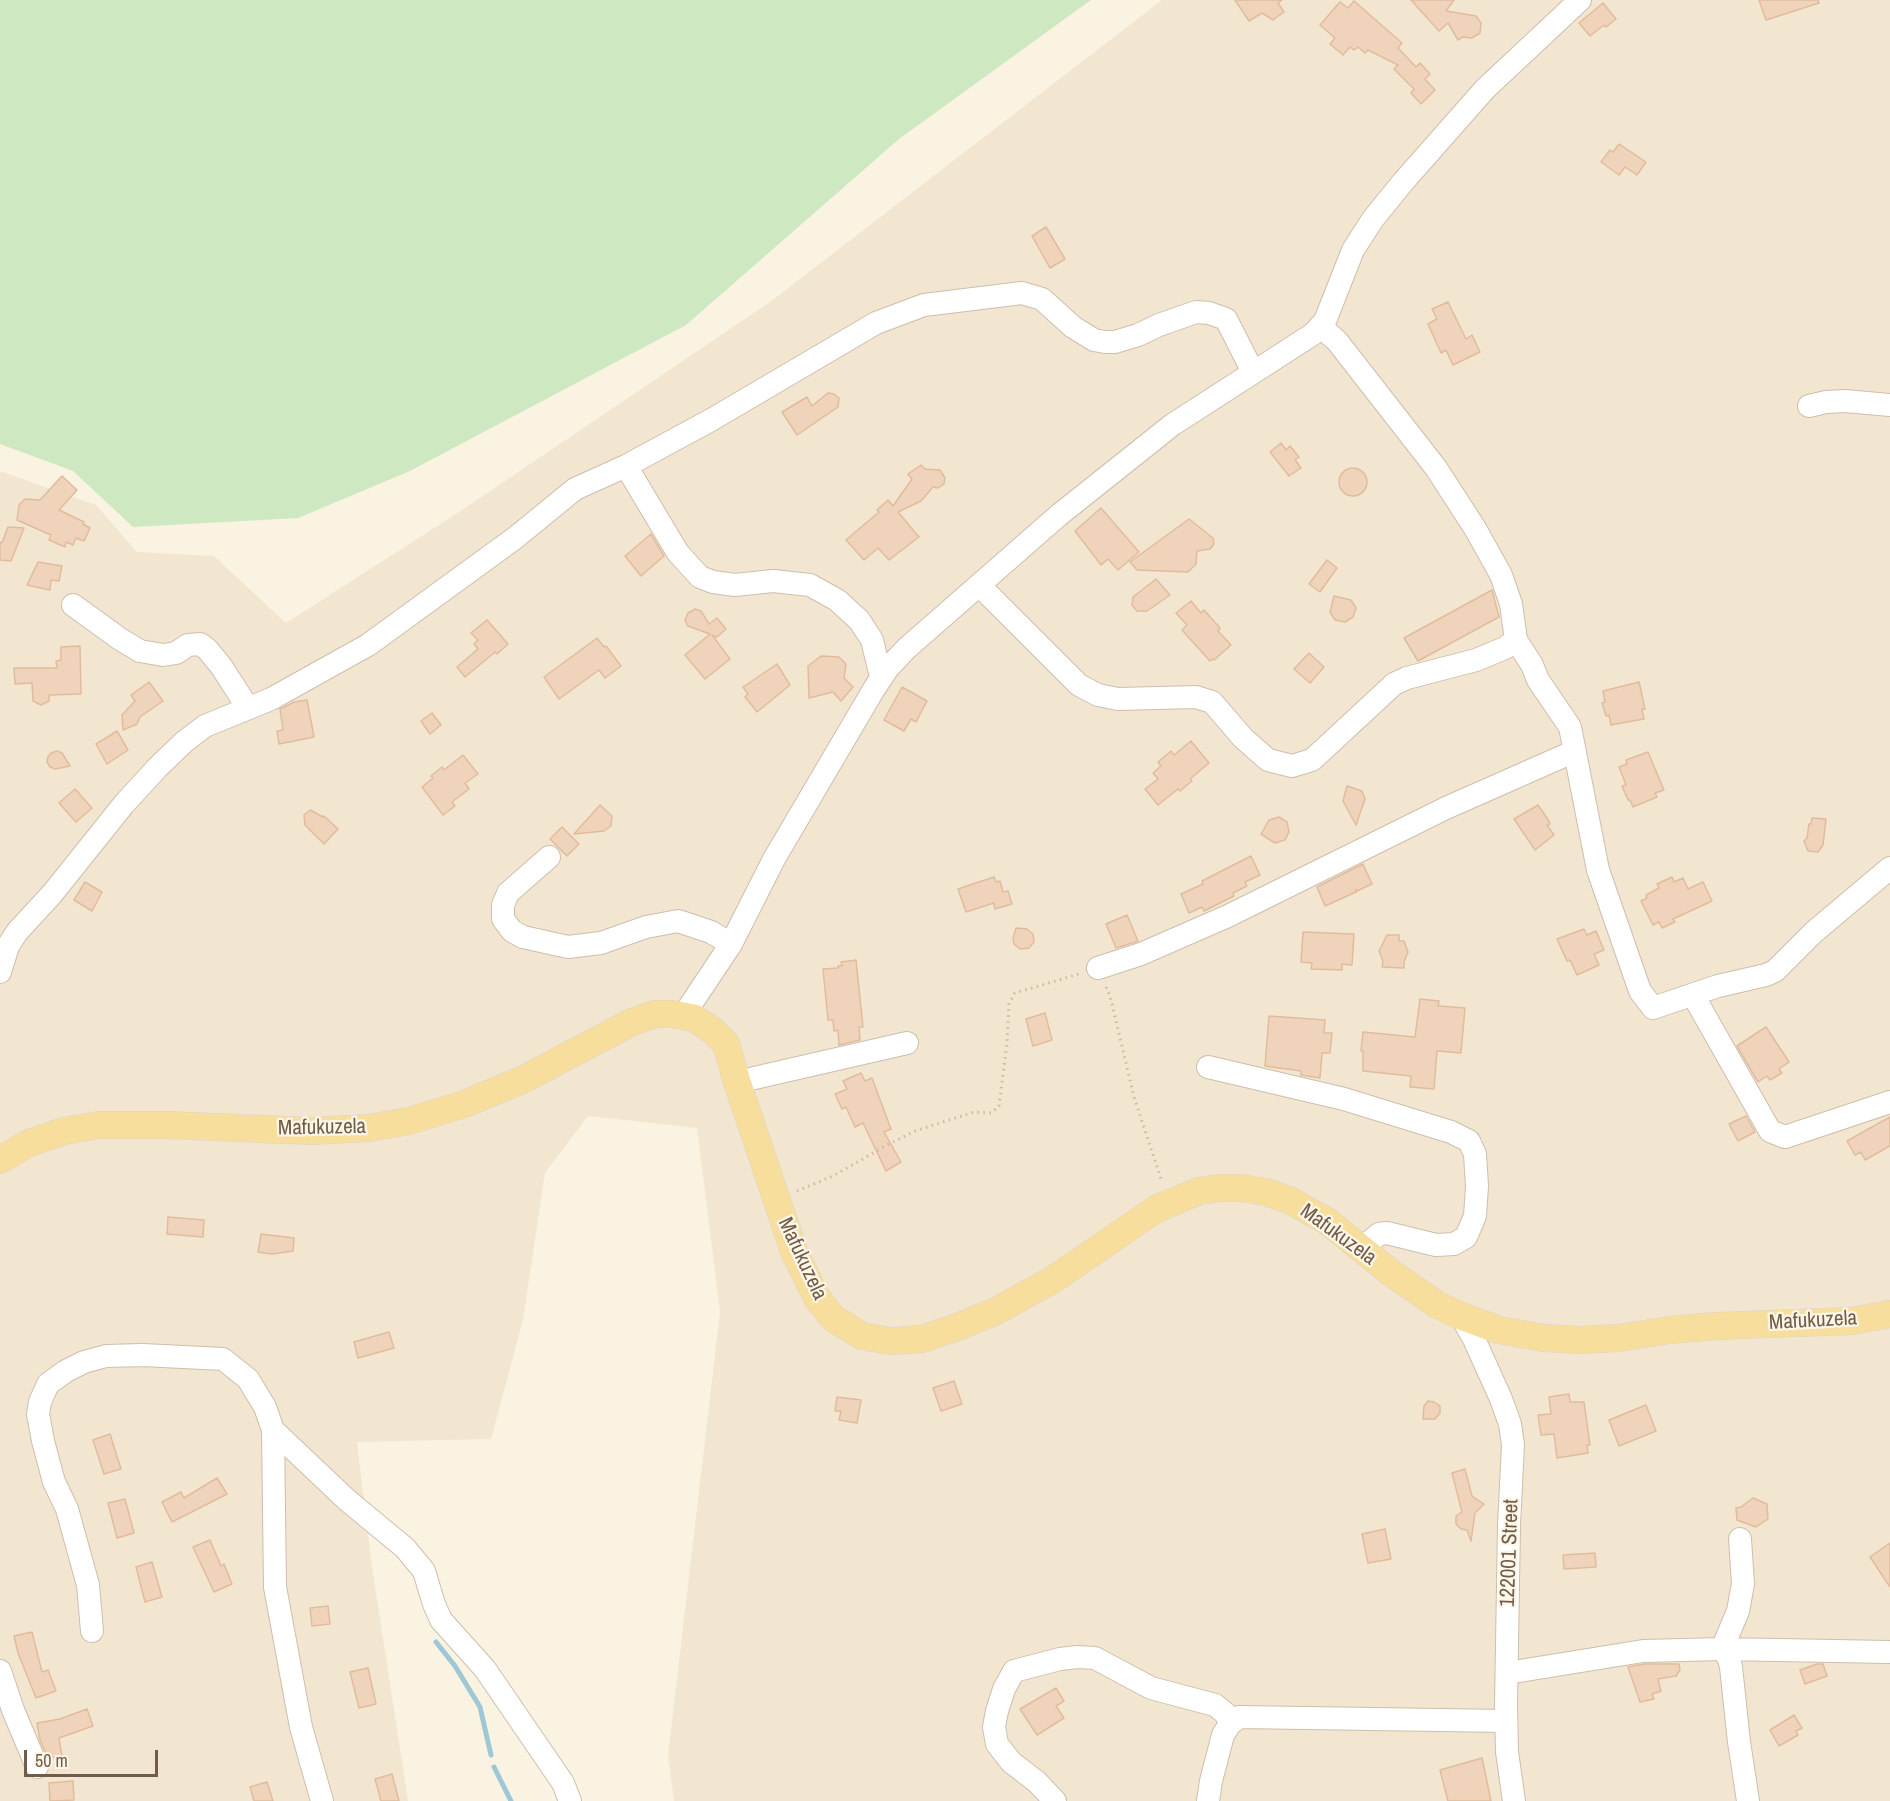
<!DOCTYPE html>
<html>
<head>
<meta charset="utf-8">
<style>
  body { margin:0 }
  #map { position:relative; width:1890px; height:1801px; overflow:hidden; background:#fbf3e2; font-family:"Archivo Narrow",sans-serif }
  canvas { display:block }
  .scale { position:absolute; left:24px; top:1750px; width:134px; height:27px; box-sizing:border-box; border:3px solid #715b4a; border-top:0; padding-left:8px; font-size:18px; line-height:21px; white-space:nowrap; color:#715b4a; -webkit-text-stroke:4px #fef7e8; paint-order:stroke }
</style>
</head>
<body>
<div id="map">
<canvas width="1890" height="1801"></canvas>
<div class="scale">50 m</div>
</div>
<script>
const c = document.querySelector('canvas').getContext('2d');
c.lineJoin = 'round';
function fill(path, color) { c.fillStyle = color; c.fill(path, 'evenodd'); }
const poly = rows => new Path2D(rows.map(r => 'M' + r).join(''));
function stroke(path, color, width, dash) { c.strokeStyle = color; c.lineWidth = width; c.lineCap = dash ? 'butt' : 'round'; c.setLineDash(dash || []); c.stroke(path); }
function write(font, color, halo, rows, align = 'center') {
  c.font = font + ' "Archivo Narrow",sans-serif'; c.lineWidth = 4.5; c.setLineDash([]); c.textBaseline = 'middle'; c.strokeStyle = halo; c.fillStyle = color; for (const [text, x, y, turn = 0] of rows) {
    c.save(); c.translate(x, y); c.rotate((+turn || 0) * Math.PI / 180); c.textAlign = isNaN(turn) ? turn : align; if (halo) c.strokeText(text, 0, 0); c.fillText(text, 0, 0); c.restore();
  }
}
fill(poly([
  [1162,0,1890,0,1890,1801,674,1801,668,1755,720,1312,697,1128,588,1116,545,1173,523,1320,491,1439,357,1442,372,1567,408,1801,0,1801,0,471,96,505,137,552,214,556,286,623,456,514,770,302]
]), '#f2e6d1');
fill(poly([
  [0,0,1091,0,899,139,686,325,410,471,298,518,133,527,73,471,0,444]
]), '#cee8c1');
stroke(poly([
  [436,1642,455,1666,480,1707,491,1755],
  [494,1767,511,1801]
]), '#9ec8d5', 5);
const building = poly([
  [1235,0,1282,0,1278,3,1284,12,1273,20,1262,13,1249,21,1235,0],
  [1411,0,1454,0,1446,11,1476,16,1481,23,1480,33,1472,38,1463,37,1458,40,1448,23,1439,31,1411,0],
  [1759,0,1818,0,1819,3,1766,20,1759,0],
  [1354,1,1402,43,1398,48,1416,67,1420,63,1430,74,1425,79,1435,90,1421,104,1411,93,1414,89,1394,69,1398,65,1368,50,1365,53,1358,47,1354,50,1350,47,1343,55,1330,44,1335,38,1320,25,1340,2,1348,8,1354,1],
  [1603,3,1616,19,1606,27,1604,25,1590,36,1579,23,1603,3],
  [1619,144,1646,162,1637,175,1625,167,1619,175,1601,162,1610,150,1613,152,1619,144],
  [1046,227,1065,259,1050,268,1032,236,1046,227],
  [1448,302,1466,339,1472,335,1480,352,1453,365,1446,350,1441,353,1428,324,1437,319,1432,309,1448,302],
  [828,393,834,394,839,398,838,407,797,435,782,412,807,397,812,406,828,393],
  [1281,443,1286,450,1290,446,1299,457,1295,460,1301,468,1289,476,1270,452,1281,443],
  [921,465,925,469,940,470,945,478,944,484,938,488,933,487,921,501,898,512,919,537,889,560,878,548,864,560,846,540,879,512,877,510,888,500,893,506,912,479,908,474,921,465],
  '1339 482a14 14 0 1 1 28 0a14 14 0 1 1-28 0Z',
  [62,476,77,490,59,510,84,522,83,524,90,528,84,541,76,538,73,545,66,542,65,547,49,540,51,535,17,520,19,505,25,499,40,500,62,476],
  [1101,508,1139,552,1118,570,1108,559,1101,565,1075,531,1101,508],
  [1189,519,1213,538,1214,544,1210,549,1197,551,1196,564,1188,572,1137,570,1130,562,1189,519],
  [8,527,24,528,11,561,0,560,0,542,2,543,8,527],
  [651,534,664,556,641,576,625,556,651,534],
  [1327,560,1337,568,1320,592,1309,584,1327,560],
  [38,562,62,566,59,581,51,580,50,590,27,585,38,562],
  [1156,579,1170,595,1147,611,1137,611,1132,605,1133,597,1156,579],
  [1492,590,1499,617,1418,661,1404,638,1492,590],
  [1334,596,1351,600,1356,608,1353,617,1345,622,1335,620,1330,612,1334,596],
  [1191,601,1201,613,1204,610,1220,628,1218,631,1231,645,1214,660,1213,659,1210,661,1182,630,1187,625,1176,613,1191,601],
  [695,609,701,611,709,624,717,618,726,629,717,637,712,635,730,659,705,679,685,655,710,634,688,626,685,620,688,613,695,609],
  [487,620,508,644,497,654,495,652,465,677,457,667,478,649,474,644,478,640,471,633,487,620],
  [597,638,604,647,606,646,621,666,605,678,599,670,559,699,544,677,597,638],
  [80,646,81,694,49,695,49,701,41,705,33,701,32,683,15,684,14,668,57,668,56,661,61,660,61,647,80,646],
  [1309,653,1324,667,1310,683,1294,669,1309,653],
  [821,656,839,657,846,664,844,678,853,687,841,701,833,692,809,698,808,666,821,656],
  [777,664,790,685,757,712,745,697,748,694,743,687,777,664],
  [149,682,163,701,140,717,137,724,123,730,122,715,135,701,131,695,149,682],
  [1639,682,1645,709,1642,709,1644,719,1611,725,1609,715,1606,716,1602,703,1605,702,1603,691,1639,682],
  [902,687,927,701,916,722,911,719,904,731,884,720,902,687],
  [307,700,314,737,279,744,277,731,283,730,280,709,294,702,307,700],
  [432,713,441,725,430,734,421,721,432,713],
  [117,731,128,750,107,764,96,744,117,731],
  [1191,741,1209,763,1190,779,1192,781,1180,791,1178,789,1158,805,1145,789,1158,779,1153,773,1161,766,1158,762,1171,751,1174,755,1191,741],
  [57,751,62,753,70,766,55,769,50,767,47,762,48,757,51,753,57,751],
  [1648,752,1664,790,1655,793,1657,797,1633,807,1630,800,1628,800,1622,786,1626,785,1619,767,1627,764,1626,760,1648,752],
  [463,755,478,774,465,783,469,789,452,802,455,806,443,815,422,787,433,778,431,776,442,767,444,770,463,755],
  [1347,786,1362,791,1365,799,1356,825,1343,801,1347,786],
  [75,789,92,808,76,822,59,803,75,789],
  [600,805,612,816,611,826,604,831,574,834,600,805],
  [1538,805,1549,821,1550,824,1547,825,1554,835,1535,850,1514,819,1538,805],
  [310,810,323,817,324,816,338,829,324,844,305,825,304,815,310,810],
  [1279,817,1287,822,1289,832,1285,840,1275,843,1261,834,1269,820,1279,817],
  [1812,818,1826,819,1823,845,1818,852,1808,851,1804,841,1807,838,1809,824,1811,824,1812,818],
  [562,827,579,844,567,856,550,839,562,827],
  [1251,856,1260,875,1245,882,1247,886,1233,893,1234,896,1204,911,1202,907,1189,913,1181,894,1203,884,1202,881,1251,856],
  [1363,864,1372,884,1357,891,1356,889,1356,892,1325,906,1317,887,1363,864],
  [994,877,996,882,1000,881,1003,892,1008,891,1012,904,995,909,994,903,966,912,958,889,994,877],
  [1672,877,1674,882,1683,878,1688,889,1703,882,1712,901,1673,919,1675,922,1662,928,1659,922,1653,925,1641,901,1647,898,1646,895,1659,888,1657,884,1672,877],
  [85,882,102,892,92,911,74,900,85,882],
  [1127,915,1138,941,1116,948,1106,924,1127,915],
  [1016,928,1027,929,1033,934,1034,942,1029,948,1020,949,1014,944,1013,938,1016,928],
  [1584,929,1587,935,1596,931,1604,950,1594,954,1599,965,1577,975,1570,960,1567,961,1557,939,1584,929],
  [1303,932,1354,934,1352,965,1342,964,1342,970,1311,969,1312,963,1301,962,1303,932],
  [1387,935,1399,935,1399,941,1404,941,1408,952,1404,962,1404,968,1382,967,1383,961,1379,951,1387,935],
  [856,960,863,1027,859,1027,860,1040,839,1045,838,1030,834,1031,833,1020,828,1020,823,969,838,968,838,966,842,966,841,962,856,960],
  [1420,999,1439,1001,1438,1006,1465,1008,1461,1053,1437,1051,1434,1089,1410,1087,1411,1076,1363,1071,1363,1051,1361,1051,1363,1032,1415,1037,1420,999],
  [1045,1013,1052,1040,1033,1046,1026,1019,1045,1013],
  [1269,1016,1325,1020,1324,1033,1332,1033,1330,1053,1322,1053,1320,1078,1301,1075,1301,1071,1265,1066,1269,1016],
  [1766,1027,1789,1062,1779,1069,1782,1073,1770,1080,1767,1076,1758,1082,1737,1046,1766,1027],
  [861,1073,865,1081,872,1078,891,1129,884,1132,901,1162,886,1171,863,1123,855,1127,846,1107,842,1109,835,1094,847,1089,843,1081,861,1073],
  [1746,1116,1755,1132,1738,1141,1729,1124,1746,1116],
  [1890,1117,1890,1146,1865,1160,1861,1152,1855,1155,1847,1141,1890,1117],
  [168,1217,204,1220,203,1237,167,1234,168,1217],
  [261,1234,294,1238,293,1251,272,1254,258,1252,261,1234],
  [389,1332,394,1348,358,1358,354,1342,389,1332],
  [954,1381,962,1404,941,1411,933,1388,954,1381],
  [1569,1394,1570,1402,1584,1402,1590,1445,1587,1445,1588,1453,1557,1458,1554,1434,1541,1435,1538,1415,1551,1414,1549,1397,1569,1394],
  [837,1397,861,1400,857,1423,839,1420,841,1411,835,1411,837,1397],
  [1428,1401,1434,1402,1440,1406,1440,1413,1435,1419,1423,1419,1424,1406,1428,1401],
  [1646,1405,1656,1431,1619,1446,1609,1420,1646,1405],
  [110,1434,121,1469,104,1474,93,1440,110,1434],
  [1465,1469,1472,1496,1484,1504,1475,1513,1471,1541,1467,1530,1461,1529,1456,1524,1456,1516,1462,1512,1452,1473,1465,1469],
  [217,1478,227,1494,172,1522,162,1502,181,1492,184,1498,217,1478],
  [1753,1498,1767,1504,1768,1519,1756,1527,1737,1520,1736,1508,1741,1507,1753,1498],
  [125,1499,134,1533,117,1538,108,1503,125,1499],
  [1385,1529,1391,1559,1368,1563,1362,1534,1385,1529],
  [210,1540,221,1566,224,1564,232,1584,214,1592,193,1547,210,1540],
  [1890,1543,1890,1587,1870,1557,1890,1543],
  [1595,1553,1596,1567,1564,1569,1563,1555,1595,1553],
  [152,1562,162,1597,145,1602,136,1567,152,1562],
  [328,1606,330,1624,312,1626,310,1608,328,1606],
  [32,1632,42,1672,48,1670,56,1691,36,1698,18,1653,14,1636,32,1632],
  [1644,1664,1679,1664,1680,1670,1676,1676,1658,1679,1661,1691,1652,1694,1654,1699,1640,1702,1628,1667,1644,1664],
  [1817,1664,1823,1664,1827,1676,1805,1684,1800,1670,1817,1664],
  [368,1668,376,1704,359,1708,350,1672,368,1668],
  [1056,1688,1064,1701,1056,1706,1064,1718,1037,1735,1020,1709,1056,1688],
  [87,1709,93,1726,59,1738,62,1756,48,1758,40,1740,37,1723,60,1719,87,1709],
  [1794,1715,1802,1728,1796,1731,1798,1735,1779,1746,1770,1730,1794,1715],
  [1482,1758,1491,1801,1448,1801,1440,1770,1482,1758],
  [392,1774,399,1801,381,1801,375,1779,392,1774],
  [73,1781,74,1800,50,1801,49,1783,73,1781],
  [267,1782,273,1801,254,1801,250,1787,267,1782]
]);
fill(building, '#efd4bb');
stroke(building, '#e1bc9c', 1.5);
const minor = poly([
  [1320,326,1337,341,1436,468,1476,530,1501,575,1511,604,1516,640,1532,665,1538,680,1570,727,1598,870,1640,991,1653,1008,1718,986,1766,975,1775,971,1814,932,1890,868],
  [1809,406,1826,402,1845,401,1890,405],
  [626,466,678,553,700,577,713,582,735,585,773,581,810,585,837,600,859,620,872,640,881,677],
  [979,585,1079,685,1098,695,1118,699,1196,697,1212,702,1243,738,1268,760,1292,766,1312,760,1394,684,1407,678,1476,660,1505,648,1516,640],
  [73,605,120,639,140,651,163,655,176,653,188,645,200,644,207,649,221,666,248,708],
  [549,857,508,893,503,905,503,919,512,931,523,937,568,947,601,943,646,927,678,921,711,932,731,944],
  [1098,968,1141,954,1228,916,1446,808,1575,751],
  [0,972,8,946,17,932,52,894,124,804,158,767,184,742,205,726,271,699,368,645,515,538,575,489,626,466,711,420,876,323,924,305,1022,293,1042,299,1073,327,1094,340,1105,342,1115,342,1138,335,1159,325,1196,312,1209,313,1226,319,1253,372],
  [1693,995,1770,1131,1785,1137,1890,1102],
  [683,1016,731,944,774,859,874,689,888,668,907,648,1059,515,1172,425,1313,334,1325,321,1353,250,1373,219,1403,182,1485,89,1580,0],
  [1208,1067,1344,1099,1451,1132,1469,1141,1475,1154,1477,1186,1475,1216,1466,1237,1454,1244,1436,1245,1387,1233,1379,1234,1361,1249],
  [737,1082,907,1043],
  [1461,1316,1474,1339,1501,1399,1510,1424,1513,1445,1509,1525,1506,1705,1507,1752,1514,1801],
  [273,1430,347,1500,405,1548,424,1571,434,1604,441,1620,485,1669,563,1783,570,1801],
  [1740,1539,1743,1584,1738,1611,1722,1649,1729,1659,1731,1667,1739,1742,1748,1801],
  [92,1631,88,1585,67,1509,54,1482,43,1441,38,1414,40,1402,48,1384,66,1371,84,1362,106,1356,143,1355,223,1359,248,1379,265,1407,273,1430,275,1587,301,1727,322,1801],
  [0,1671,13,1710,37,1767],
  [1507,1673,1643,1651,1722,1649,1890,1652],
  [1055,1801,1037,1782,1011,1762,997,1744,994,1727,997,1711,1004,1689,1014,1671,1060,1659,1077,1657,1095,1658,1151,1688,1215,1705,1226,1714,1230,1724],
  [1208,1801,1211,1781,1223,1735,1230,1724,1239,1717,1506,1721]
]);
const major = poly([
  [0,1160,29,1143,64,1131,99,1125,167,1125,311,1131,368,1128,409,1121,467,1103,524,1079,632,1022,655,1014,672,1014,694,1018,712,1030,726,1044,737,1082,795,1254,817,1298,833,1318,862,1336,891,1341,922,1339,960,1326,996,1311,1054,1279,1156,1209,1199,1191,1219,1188,1241,1188,1266,1192,1289,1200,1327,1221,1390,1272,1436,1304,1461,1316,1499,1330,1544,1338,1580,1340,1618,1338,1670,1330,1716,1326,1851,1321,1890,1314]
]);
stroke(minor, '#cebeac', 24);
stroke(major, '#dad4d0', 28);
stroke(poly([
  [1106,987,1110,996,1134,1097,1162,1182],
  [797,1191,833,1176,889,1144,915,1131,974,1112,991,1113,999,1106,1007,1043,1009,1004,1015,993,1079,974]
]), '#d4b89e', 3, [1.5, 4.5]);
stroke(minor, '#fff', 22);
stroke(major, '#f8de9c', 27);
write('21px', '#715b4a', '#fef7e8', [
  ["Mafukuzela",322,1128,-1],
  ["Mafukuzela",1338,1235,36],
  ["Mafukuzela",802,1259,65],
  ["Mafukuzela",1813,1321,-3],
  ["122001 Street",1510,1553,-88]
]);
</script>
</body>
</html>
